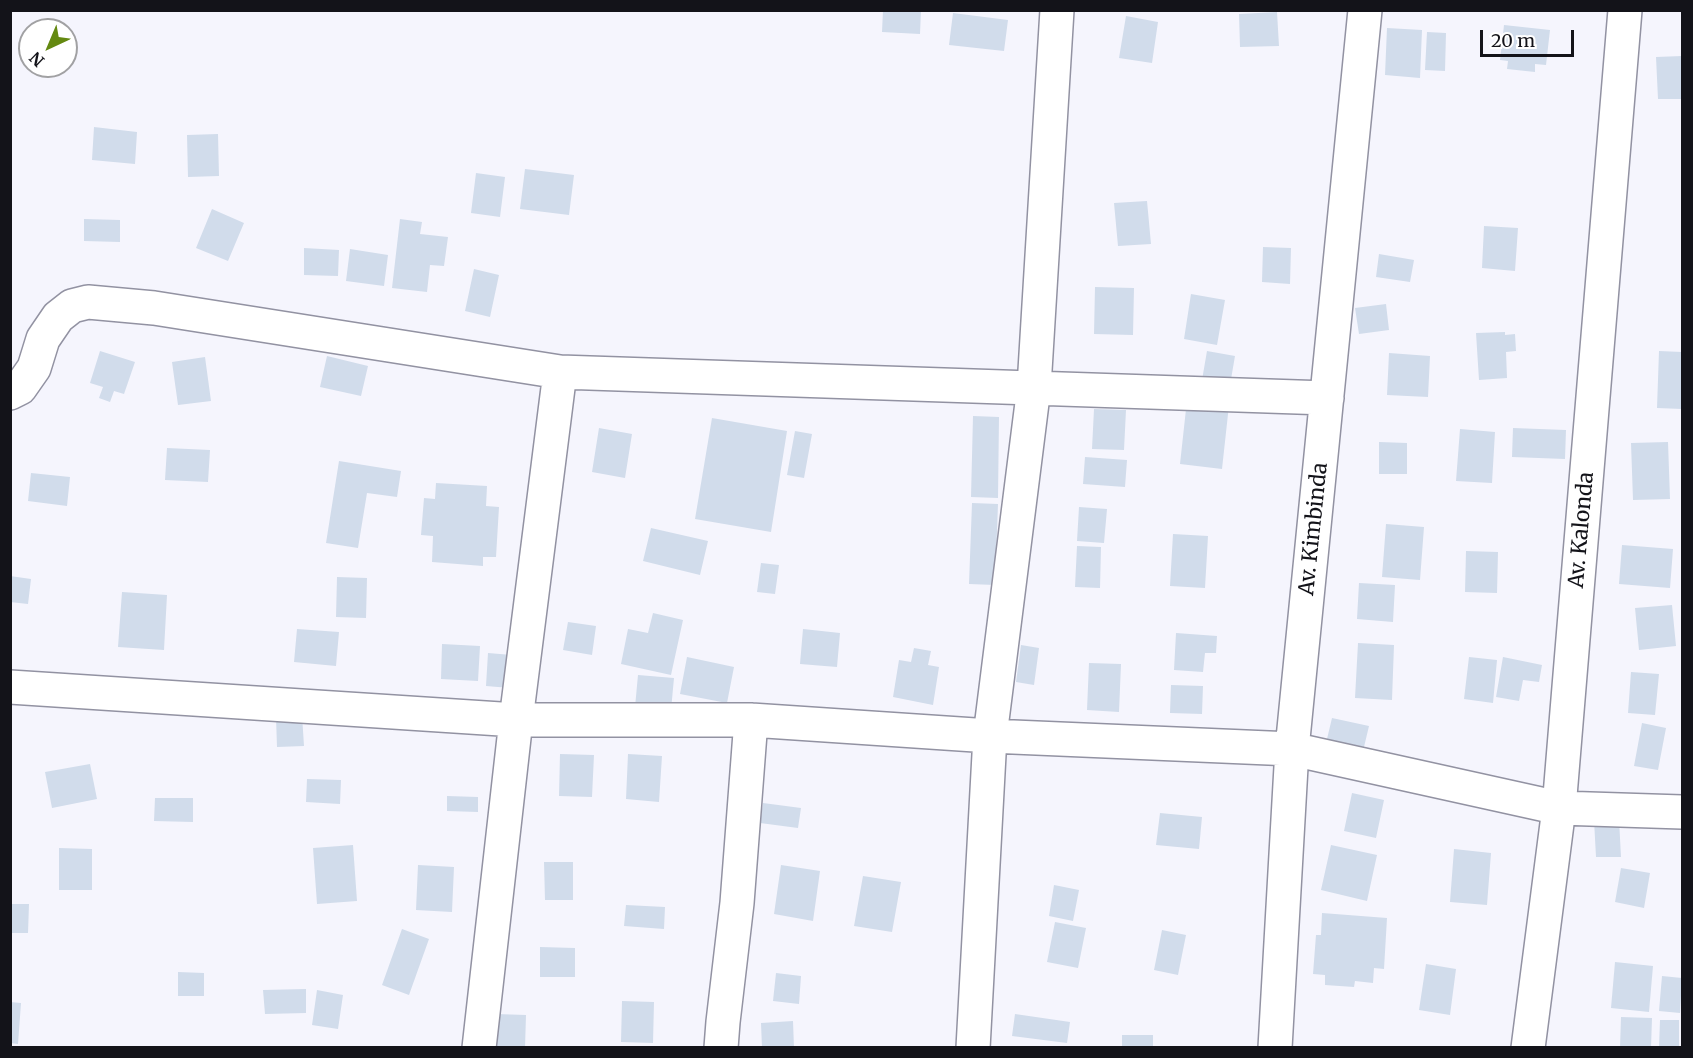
<!DOCTYPE html>
<html>
<head>
<meta charset="utf-8">
<style>
  body { margin:0 }
  #map { position:relative; width:1693px; height:1058px; overflow:hidden; background:#f5f5fd; font-family:Merriweather,serif }
  canvas { display:block }
  .frame { position:absolute; inset:0; border:12px solid #131319; pointer-events:none }
  .north { position:absolute; left:18px; top:18px; width:60px; height:60px; box-sizing:border-box; background:#fff; border:2px solid #a1a1a3; border-radius:50%; rotate:224deg; font-size:16px; font-weight:700; line-height:24px; text-align:center; color:#131319 }
  .north::after { content:''; display:block; margin:auto; width:21px; height:27px; background:#648911; clip-path:polygon(50% 0,100% 100%,50% 72%,0 100%) }
  .scale { position:absolute; left:1480px; top:30px; width:94px; height:27px; box-sizing:border-box; border:3px solid #131319; border-top:0; padding-left:8px; font-size:18px; line-height:21px; white-space:nowrap; color:#131319; -webkit-text-stroke:4px #fff; paint-order:stroke }
</style>
</head>
<body>
<div id="map">
<canvas width="1693" height="1058"></canvas>
<div class="frame"></div>
<div class="north">N</div>
<div class="scale">20 m</div>
</div>
<script>
const c = document.querySelector('canvas').getContext('2d');
c.lineJoin = 'round';
function fill(path, color) { c.fillStyle = color; c.fill(path, 'evenodd'); }
const poly = rows => new Path2D(rows.map(r => 'M' + r).join(''));
function stroke(path, color, width, dash) { c.strokeStyle = color; c.lineWidth = width; c.lineCap = dash ? 'butt' : 'round'; c.setLineDash(dash || []); c.stroke(path); }
function write(font, color, halo, rows, align = 'center') {
  c.font = font + ' Merriweather,serif'; c.lineWidth = 5; c.setLineDash([]); c.textBaseline = 'middle'; c.strokeStyle = halo; c.fillStyle = color; for (const [text, x, y, turn = 0] of rows) {
    c.save(); c.translate(x, y); c.rotate((+turn || 0) * Math.PI / 180); c.textAlign = isNaN(turn) ? turn : align; if (halo) c.strokeText(text, 0, 0); c.fillText(text, 0, 0); c.restore();
  }
}
fill(poly([
  [883,10,921,10,920,34,882,32],
  [1277,12,1279,46,1240,47,1239,14],
  [953,13,1008,20,1004,51,949,45],
  [1126,16,1158,22,1152,63,1119,58],
  [1504,25,1550,30,1546,65,1535,64,1535,72,1507,69,1508,61,1500,60],
  [1387,28,1422,30,1420,78,1385,75],
  [1427,32,1446,33,1445,71,1425,70],
  [1682,56,1682,99,1658,99,1656,57],
  [94,127,137,132,135,164,92,160],
  [218,134,219,176,188,177,187,135],
  [525,169,574,175,569,215,520,209],
  [476,173,505,177,500,217,471,213],
  [1147,201,1151,244,1118,246,1114,203],
  [212,209,244,223,228,261,196,248],
  [84,219,120,220,120,242,84,241],
  [400,219,422,222,420,234,448,237,444,266,430,265,427,292,392,288],
  [1484,226,1518,228,1515,271,1482,268],
  [1263,247,1291,248,1290,284,1262,282],
  [304,248,339,250,338,276,304,275],
  [350,249,388,255,384,286,346,281],
  [1379,254,1414,260,1410,282,1376,277],
  [474,269,499,275,490,317,465,311],
  [1095,287,1134,288,1133,335,1094,334],
  [1191,294,1225,300,1217,345,1184,339],
  [1386,304,1389,330,1359,334,1355,308],
  [1505,332,1505,335,1515,334,1516,351,1506,352,1507,378,1479,380,1476,333],
  [100,351,135,362,124,394,114,391,110,402,99,398,103,387,90,383],
  [1207,351,1235,356,1230,385,1202,380],
  [1659,351,1682,352,1682,409,1657,408],
  [1389,353,1430,356,1428,397,1387,395],
  [327,356,368,366,361,396,320,387],
  [205,357,211,401,178,405,172,362],
  [1187,400,1229,405,1222,469,1180,464],
  [1094,409,1126,410,1124,450,1092,449],
  [973,416,999,417,998,498,971,497],
  [712,418,787,431,771,532,695,519],
  [599,428,632,434,625,478,592,472],
  [1513,428,1566,430,1565,459,1512,457],
  [1460,429,1495,432,1492,483,1456,481],
  [795,431,812,434,804,478,787,475],
  [1379,442,1407,443,1407,474,1379,474],
  [1668,442,1670,499,1633,500,1631,443],
  [167,448,210,450,208,482,165,480],
  [1085,457,1127,460,1125,487,1083,484],
  [339,461,401,471,397,497,367,493,358,548,326,543],
  [31,473,70,477,67,506,28,501],
  [436,483,487,486,486,506,499,507,496,557,483,557,483,566,432,562,433,536,421,535,424,498,435,499],
  [972,503,998,504,995,585,969,584],
  [1079,507,1107,509,1104,543,1077,541],
  [1386,524,1424,527,1420,580,1382,577],
  [651,528,708,541,700,575,643,561],
  [1173,534,1208,536,1205,588,1170,586],
  [1622,545,1673,549,1670,588,1619,584],
  [1077,546,1101,547,1100,588,1075,587],
  [1466,551,1498,552,1497,593,1465,592],
  [761,563,779,565,775,594,757,592],
  [10,576,31,579,28,604,10,602],
  [337,577,367,578,366,618,336,617],
  [1359,583,1395,585,1393,622,1357,619],
  [122,592,167,595,164,650,118,647],
  [1672,605,1676,646,1639,650,1635,608],
  [653,613,683,620,671,675,621,664,628,629,648,633],
  [568,622,596,626,592,655,563,650],
  [297,629,339,632,336,666,294,662],
  [803,629,840,633,837,667,800,664],
  [1176,633,1217,636,1216,653,1205,653,1203,672,1174,670],
  [1358,643,1394,645,1392,700,1355,698],
  [442,644,480,646,478,681,441,679],
  [1021,645,1039,648,1034,685,1016,682],
  [914,648,931,651,928,665,939,667,933,705,893,697,899,660,911,662],
  [488,653,512,655,510,688,486,686],
  [687,657,734,667,727,703,680,694],
  [1469,657,1497,660,1493,703,1464,699],
  [1503,657,1542,665,1539,682,1523,680,1519,701,1496,697],
  [1089,663,1121,664,1119,712,1087,710],
  [1631,672,1659,674,1655,715,1628,713],
  [638,675,674,678,671,710,635,707],
  [1171,685,1203,686,1202,714,1170,713],
  [302,715,304,746,277,747,276,717],
  [1332,718,1369,726,1364,747,1327,739],
  [1642,723,1666,728,1658,770,1634,766],
  [560,754,594,755,592,797,559,796],
  [628,754,662,756,659,802,626,799],
  [90,764,97,799,52,808,45,772],
  [307,779,341,780,340,804,306,802],
  [1352,793,1384,800,1376,838,1344,831],
  [447,796,478,797,478,812,447,811],
  [155,798,193,798,193,822,154,821],
  [763,803,801,808,798,828,760,823],
  [1160,813,1202,817,1199,849,1156,845],
  [1619,819,1621,857,1596,857,1594,820],
  [353,845,357,901,317,904,313,848],
  [1331,845,1377,855,1367,901,1321,890],
  [59,848,92,849,92,890,59,890],
  [1454,849,1491,853,1487,905,1450,902],
  [544,862,573,862,573,900,545,900],
  [418,865,454,867,452,912,416,910],
  [781,865,820,871,813,921,774,914],
  [1621,868,1650,873,1644,908,1615,902],
  [863,876,901,882,892,932,854,926],
  [1054,885,1079,890,1073,921,1049,916],
  [10,904,29,904,28,933,10,933],
  [626,905,665,907,664,929,624,926],
  [1322,913,1387,918,1384,969,1374,968,1373,983,1355,981,1354,987,1325,985,1325,975,1313,974,1316,935,1321,935],
  [1055,922,1086,928,1078,968,1047,962],
  [402,929,429,939,409,995,382,985],
  [1162,930,1186,935,1178,975,1154,970],
  [540,947,575,948,575,977,540,977],
  [1615,962,1653,966,1649,1012,1611,1008],
  [1426,964,1456,969,1450,1015,1419,1010],
  [178,972,204,973,204,996,178,996],
  [776,973,801,976,799,1004,773,1001],
  [1662,976,1682,978,1680,1013,1659,1011],
  [306,989,306,1013,265,1014,263,990],
  [317,990,343,995,338,1029,312,1025],
  [622,1001,654,1002,653,1043,621,1042],
  [10,1002,21,1003,18,1044,10,1043],
  [496,1014,526,1015,525,1048,495,1048],
  [1015,1014,1070,1022,1067,1043,1012,1036],
  [1621,1017,1652,1018,1651,1048,1620,1048],
  [1660,1020,1679,1020,1679,1048,1659,1048],
  [793,1021,794,1048,762,1048,761,1023],
  [1122,1035,1153,1035,1153,1048,1122,1048]
]), '#d1dceb');
const minor = poly([
  [10,393,20,388,34,368,43,339,58,317,72,306,88,302,154,308,560,372,1327,398],
  [10,687,516,720,751,720,990,736,1292,749,1559,808,1682,812],
  [479,1048,516,720,560,372],
  [721,1048,723,1022,737,903,751,720],
  [973,1048,990,736,1034,387,1057,10],
  [1275,1048,1292,749,1365,10],
  [1528,1048,1559,808,1625,10]
]);
stroke(minor, '#9292a2', 36);
stroke(minor, '#fff', 33);
write('21px', '#131319', '#fff', [
  ["Av. Kimbinda",1314,529,-84],
  ["Av. Kalonda",1582,530,-85]
]);
</script>
</body>
</html>
